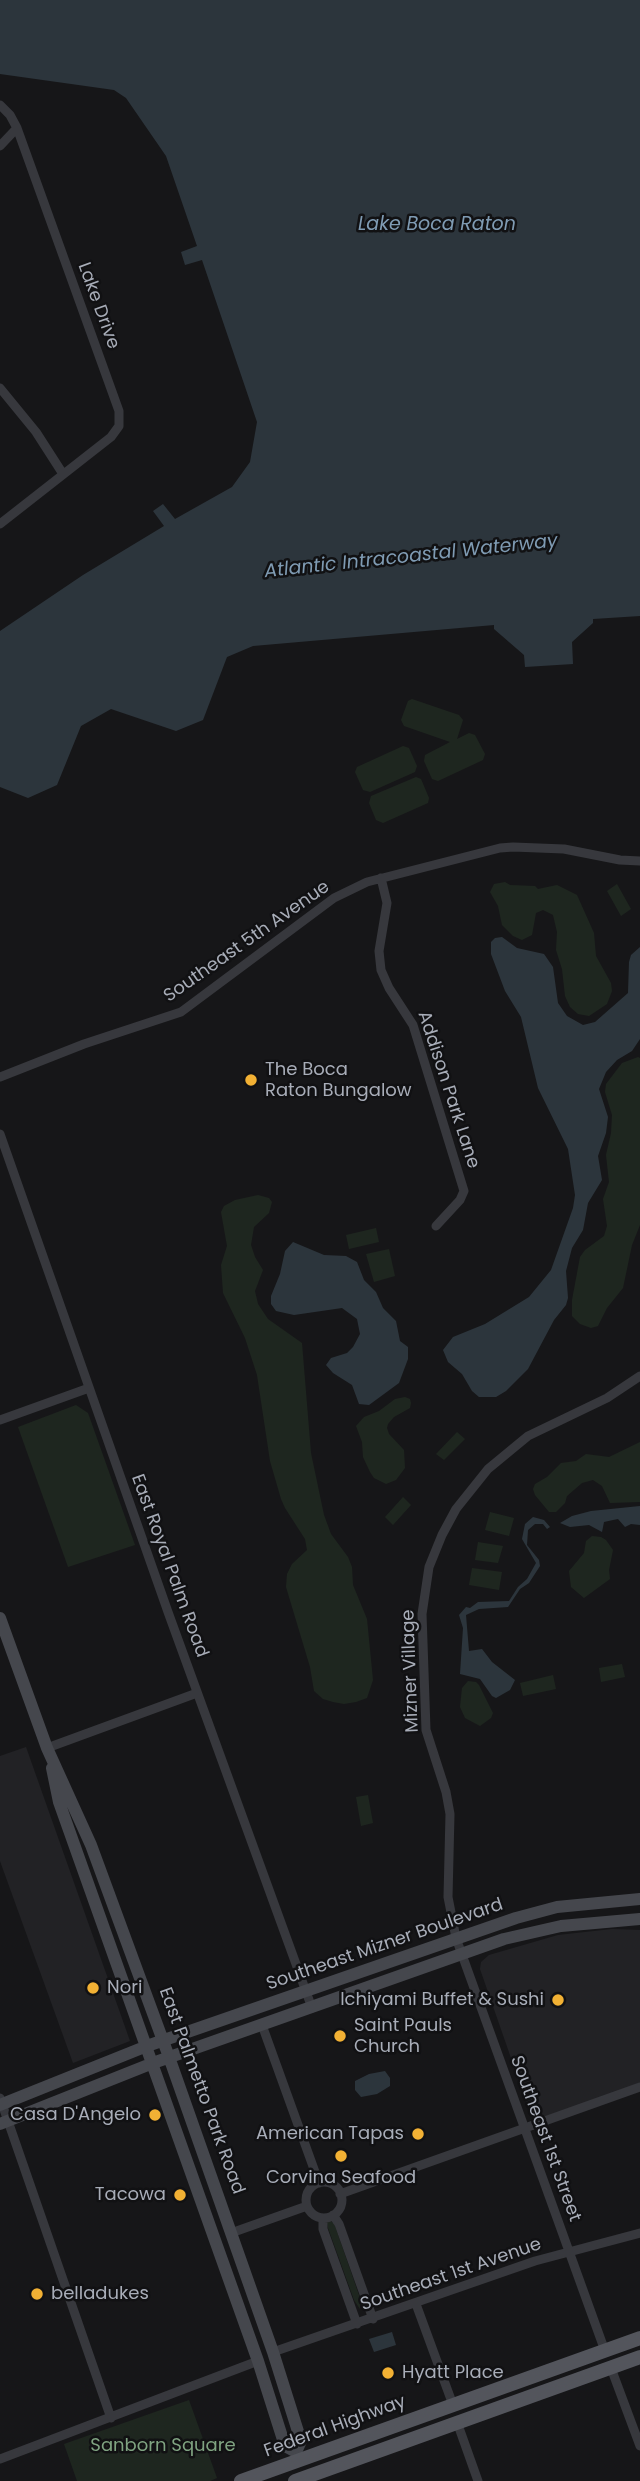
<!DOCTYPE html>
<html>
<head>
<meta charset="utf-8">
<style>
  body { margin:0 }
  canvas { display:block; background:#161618 }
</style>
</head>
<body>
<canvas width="640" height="2481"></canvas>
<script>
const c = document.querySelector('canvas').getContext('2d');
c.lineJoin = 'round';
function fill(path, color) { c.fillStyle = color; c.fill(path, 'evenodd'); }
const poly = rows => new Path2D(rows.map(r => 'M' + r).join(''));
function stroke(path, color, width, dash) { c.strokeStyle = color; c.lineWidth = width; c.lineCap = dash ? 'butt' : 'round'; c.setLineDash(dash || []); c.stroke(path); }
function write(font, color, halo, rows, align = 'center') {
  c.font = font + ' Poppins,sans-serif'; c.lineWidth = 5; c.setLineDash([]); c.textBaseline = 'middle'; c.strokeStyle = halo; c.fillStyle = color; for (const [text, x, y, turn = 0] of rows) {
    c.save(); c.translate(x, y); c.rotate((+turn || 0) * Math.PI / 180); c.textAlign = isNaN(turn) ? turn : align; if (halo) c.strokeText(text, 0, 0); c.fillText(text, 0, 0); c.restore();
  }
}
fill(poly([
  [26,1747,130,2041,73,2063,0,1861,0,1756],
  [612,1929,640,1930,640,2087,534,2124,480,1969,481,1962,489,1955,558,1935]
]), '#222225');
fill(poly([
  [412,699,459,715,463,720,457,739,469,733,475,735,485,754,483,760,438,781,432,779,424,761,425,755,450,742,404,726,401,720,408,701],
  [403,746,409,748,417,766,415,772,370,792,363,790,355,772,357,767],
  [416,777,421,779,429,798,428,803,383,823,376,820,369,803,371,796],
  [505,882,510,885,535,886,538,889,557,885,577,895,594,933,596,956,611,983,612,991,607,1004,589,1016,578,1014,570,1007,565,996,562,969,556,950,557,932,553,915,543,910,536,913,532,935,522,940,513,936,502,925,498,906,490,892,494,884],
  [617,884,631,909,621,916,607,891],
  [638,1057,640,1058,640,1225,632,1245,623,1288,607,1308,598,1326,591,1328,580,1324,572,1316,572,1300,580,1257,585,1250,604,1236,607,1226,603,1199,609,1182,606,1155,611,1133,612,1115,605,1092,606,1084,622,1063],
  [258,1195,269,1198,272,1202,269,1213,254,1227,251,1245,255,1257,263,1270,255,1291,258,1304,268,1319,302,1343,311,1453,324,1515,331,1534,348,1557,352,1567,353,1585,367,1619,373,1680,367,1698,356,1702,344,1704,333,1702,323,1699,314,1691,310,1667,286,1587,287,1574,292,1564,307,1550,305,1539,285,1508,281,1499,270,1461,257,1375,245,1338,223,1293,221,1265,227,1246,221,1212,224,1206,235,1200],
  [376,1228,379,1242,349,1249,346,1235],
  [389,1249,395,1276,374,1282,366,1254],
  [405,1397,410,1399,411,1403,410,1408,394,1417,388,1424,387,1428,389,1434,404,1450,405,1468,396,1480,386,1484,374,1478,370,1472,363,1457,362,1442,356,1426,364,1417,379,1411,395,1399],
  [76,1405,88,1413,135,1545,68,1567,18,1427],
  [457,1432,465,1439,444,1460,436,1454],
  [640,1442,640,1502,610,1503,602,1486,593,1480,582,1483,567,1496,565,1503,556,1512,549,1512,535,1495,533,1489,535,1484,547,1477,561,1463,576,1461,586,1454,609,1457],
  [403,1497,411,1505,393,1525,385,1517],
  [490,1512,514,1518,509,1536,485,1530],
  [592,1536,601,1537,606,1540,613,1550,609,1570,610,1579,584,1598,571,1587,569,1571,584,1553,586,1541],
  [478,1542,503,1546,498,1563,475,1560],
  [472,1568,502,1572,499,1590,469,1585],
  [622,1664,625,1677,601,1682,599,1668],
  [553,1675,556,1689,523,1696,520,1683],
  [468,1681,476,1682,479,1685,493,1713,491,1718,480,1726,465,1718,460,1707,462,1688],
  [368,1795,373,1823,361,1826,356,1797],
  [330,2221,334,2223,360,2298,360,2309,354,2300,328,2228,327,2223],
  [189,2400,217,2478,210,2481,77,2481,64,2444]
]), '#1e261f');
fill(poly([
  [0,0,640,0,640,616,593,619,593,623,572,642,573,664,525,667,524,655,494,629,494,625,253,646,227,657,203,720,176,731,111,709,81,726,57,785,28,798,0,787,0,631,83,575,164,526,153,511,163,504,175,519,232,487,250,462,257,422,202,260,185,265,181,252,197,246,166,156,126,98,114,90,0,74],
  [502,937,517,948,544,954,553,967,558,1003,567,1016,583,1025,595,1022,628,993,629,962,631,955,640,947,640,1039,632,1051,617,1060,606,1072,599,1089,608,1117,606,1133,598,1156,602,1180,588,1203,583,1230,572,1248,566,1271,568,1298,566,1305,554,1320,528,1369,506,1391,496,1397,479,1397,472,1391,462,1374,448,1362,443,1350,453,1337,485,1324,529,1297,551,1270,573,1208,575,1195,568,1149,538,1088,521,1017,505,991,491,954,491,942,495,938],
  [293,1242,324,1255,346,1256,357,1262,364,1280,376,1292,383,1308,396,1321,400,1341,408,1347,408,1359,399,1383,369,1405,359,1404,352,1385,333,1373,326,1365,331,1358,347,1353,353,1347,360,1334,357,1319,342,1308,294,1315,276,1311,271,1304,271,1296,280,1274,285,1251],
  [640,1506,640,1525,631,1524,625,1527,618,1519,613,1520,604,1522,602,1532,589,1525,570,1527,560,1523,572,1516,591,1511],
  [533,1517,544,1520,550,1527,547,1529,543,1524,535,1524,528,1530,527,1545,539,1560,540,1566,529,1583,520,1589,508,1607,479,1609,466,1615,469,1651,482,1649,492,1662,515,1680,510,1690,496,1698,492,1696,480,1679,460,1674,463,1628,459,1615,466,1607,470,1608,478,1602,509,1601,518,1587,527,1579,536,1563,522,1539,525,1524],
  [385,2071,390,2078,390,2086,377,2094,361,2097,355,2090,355,2081,369,2074],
  [392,2332,396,2345,374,2352,369,2339]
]), '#2c353c');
stroke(poly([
  [0,105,10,115,17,128,119,411,119,426,111,437,0,524],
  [0,146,17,128],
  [0,388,36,432,63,474],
  [381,878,387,903,379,951,381,970,389,988,413,1025,464,1191,460,1200,436,1226],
  [0,1077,84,1044,181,1012,334,898,367,882,500,848,513,847,564,849,620,860,640,861],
  [0,1134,168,1612,312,2008],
  [0,1420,89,1388],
  [47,1748,197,1693],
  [262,2025,319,2183],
  [0,2098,111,2418],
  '306 2200a18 18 0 1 1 36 0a18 18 0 1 1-36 0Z',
  [340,2194,640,2087],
  [333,2215,339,2224,373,2319],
  [323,2218,323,2229,357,2324],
  [231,2233,307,2206],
  [416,2304,453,2405],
  [605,2351,456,1938,448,1897,450,1814,446,1792,426,1730,422,1614,429,1567,442,1535,456,1509,488,1469,528,1436,607,1398,640,1376],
  [273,2352,535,2261,640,2233],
  [611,2368,640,2446],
  [457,2422,478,2481],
  [0,2459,258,2361]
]), '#37383d', 9);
stroke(poly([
  [0,1618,47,1748,91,1845,169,2057,273,2352,301,2441,296,2452],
  [52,1768,59,1802,258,2361,285,2446,296,2452,299,2460],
  [0,2105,147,2046,516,1918,557,1907,640,1899],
  [0,2124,153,2063,504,1939,561,1926,640,1919]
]), '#45474d', 12);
stroke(poly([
  [241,2481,640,2338],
  [295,2481,640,2357]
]), '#53555c', 14);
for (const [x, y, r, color] of [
  [251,1080,7,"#f2b134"],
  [93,1988,7,"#f2b134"],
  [558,2000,7,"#f2b134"],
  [340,2036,7,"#f2b134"],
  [155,2115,7,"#f2b134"],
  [418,2134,7,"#f2b134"],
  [341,2156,7,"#f2b134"],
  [180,2195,7,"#f2b134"],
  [37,2294,7,"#f2b134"],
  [388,2373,7,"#f2b134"]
]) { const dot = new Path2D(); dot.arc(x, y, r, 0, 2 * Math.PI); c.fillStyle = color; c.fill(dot); stroke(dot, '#111113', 2.5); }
write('18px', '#a8adb8', '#111113', [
  ["Lake Drive",98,306,70],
  ["Southeast 5th Avenue",247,942,-35],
  ["Addison Park Lane",448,1090,72],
  ["East Royal Palm Road",169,1566,70],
  ["Mizner Village",411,1671,-92],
  ["Southeast Mizner Boulevard",385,1945,-19],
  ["East Palmetto Park Road",201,2091,70],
  ["Southeast 1st Street",545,2139,70],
  ["Southeast 1st Avenue",451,2275,-19],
  ["Federal Highway",335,2427,-20]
]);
write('18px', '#a8adb8', '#111113', [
  ["The Boca",265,1070],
  ["Raton Bungalow",265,1091],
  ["Nori",107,1988],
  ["Ichiyami Buffet & Sushi",544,2000,"right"],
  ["Saint Pauls",354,2026],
  ["Church",354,2047],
  ["Casa D'Angelo",141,2115,"right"],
  ["American Tapas",404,2134,"right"],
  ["Corvina Seafood",341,2178,"center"],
  ["Tacowa",166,2195,"right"],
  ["belladukes",51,2294],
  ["Hyatt Place",402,2373]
], 'left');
write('18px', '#7fa381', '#111113', [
  ["Sanborn Square",163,2446]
]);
write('italic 19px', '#7f9bb3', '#111113', [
  ["Lake Boca Raton",437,225],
  ["Atlantic Intracoastal Waterway",411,557,-6]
]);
</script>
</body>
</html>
